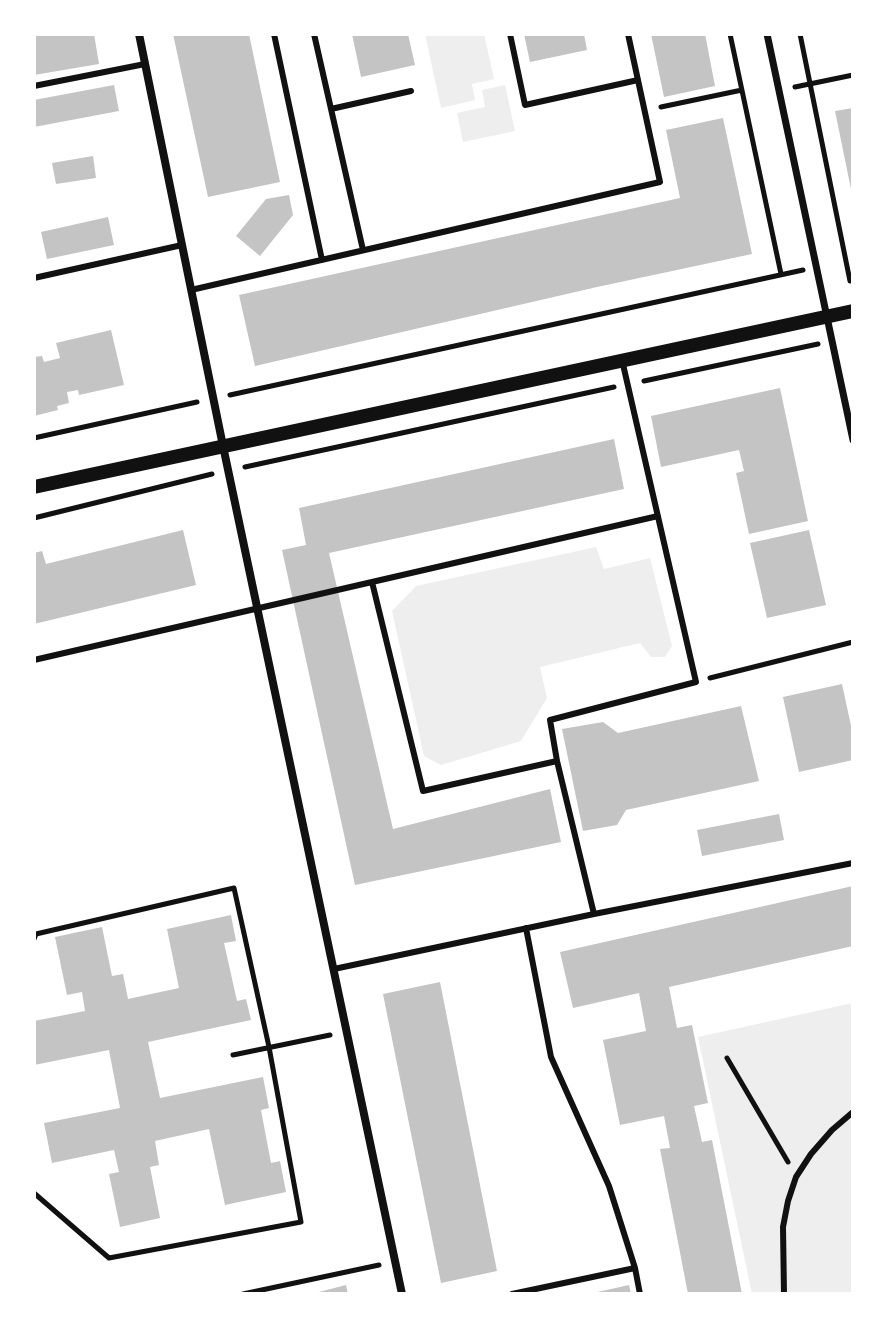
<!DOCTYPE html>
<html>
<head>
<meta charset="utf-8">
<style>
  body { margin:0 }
  #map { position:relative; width:887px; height:1328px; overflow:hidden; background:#fff; font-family:Overpass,sans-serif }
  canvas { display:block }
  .frame { position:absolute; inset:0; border:36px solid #fff; pointer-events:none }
</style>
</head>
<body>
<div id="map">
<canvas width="887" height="1328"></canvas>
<div class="frame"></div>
</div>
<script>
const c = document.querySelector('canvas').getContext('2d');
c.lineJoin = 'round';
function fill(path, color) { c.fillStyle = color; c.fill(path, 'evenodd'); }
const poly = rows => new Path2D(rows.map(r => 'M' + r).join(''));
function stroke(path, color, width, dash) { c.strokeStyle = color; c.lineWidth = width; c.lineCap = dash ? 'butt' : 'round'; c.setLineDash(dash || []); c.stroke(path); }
fill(poly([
  [425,34,484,34,494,79,472,84,475,100,441,108],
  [505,85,515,131,463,142,457,113,485,107,482,90],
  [596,547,604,569,650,558,672,646,665,657,651,657,640,643,540,667,547,698,521,741,441,765,424,756,392,611,416,586],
  [853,1003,853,1294,752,1294,698,1037]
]), '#eee');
fill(poly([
  [34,34,94,34,99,64,34,75],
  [173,34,249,34,280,182,208,197],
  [352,34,408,34,415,65,361,77],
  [524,34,584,34,587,50,530,62],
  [651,34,705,34,715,86,664,97],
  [114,85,119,111,34,127,34,100],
  [853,108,853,194,852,194,835,111],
  [723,118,752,254,597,287,255,366,239,295,680,198,666,130],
  [93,156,96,178,56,184,52,163],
  [289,195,293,215,260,256,236,236,266,199],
  [108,217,114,245,47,259,41,232],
  [111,330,124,385,79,395,78,390,67,392,69,403,57,406,58,410,34,416,34,357,42,356,44,362,60,358,56,343],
  [780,388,808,521,749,534,736,473,744,471,739,450,661,467,651,416],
  [614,439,624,489,329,553,393,829,550,789,561,842,355,885,282,550,306,545,299,508],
  [183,530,196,585,34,624,34,553,42,551,46,564],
  [809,530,826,605,767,618,750,543],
  [842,684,853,735,853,760,799,772,783,697],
  [741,706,759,781,626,810,617,825,583,831,562,729,603,722,618,733],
  [779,814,784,840,702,856,697,830],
  [853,886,853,946,669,987,677,1028,692,1025,708,1103,694,1106,702,1142,712,1140,742,1294,688,1294,660,1149,670,1148,664,1116,620,1125,603,1040,646,1031,639,993,573,1008,560,952],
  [231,915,236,941,224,943,237,1001,246,999,251,1020,148,1042,160,1098,263,1077,269,1108,261,1110,271,1163,280,1161,286,1192,225,1205,209,1129,155,1141,159,1165,150,1167,160,1218,120,1227,109,1174,119,1172,114,1150,52,1163,44,1123,120,1108,109,1050,34,1065,34,1021,85,1011,82,992,67,995,55,937,102,927,112,976,123,974,128,999,179,988,167,929],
  [440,982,497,1271,441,1283,383,994],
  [346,1285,348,1294,315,1294,315,1293],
  [629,1285,631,1294,593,1294,593,1293]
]), '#c4c4c4');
stroke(poly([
  [730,34,781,274],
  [800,34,850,281],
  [795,87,853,75],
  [661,107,742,90],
  [644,381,818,344],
  [230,395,803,270],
  [34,438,197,402],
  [245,467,614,387],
  [34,518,212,474],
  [710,678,853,642],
  [34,939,36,934,234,888,269,1047,301,1222,109,1258,34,1193],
  [233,1055,330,1035],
  [727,1058,788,1162],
  [243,1294,379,1265]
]), '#111', 5);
stroke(poly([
  [274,34,322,260],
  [314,34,363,250],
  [510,34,525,105,638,80],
  [34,86,145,64],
  [331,109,411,91],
  [34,278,182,245],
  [191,290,660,182,628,34],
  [34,660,658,516],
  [557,761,550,720,696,682,622,360],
  [594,914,853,863],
  [526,928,551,1057,609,1186,635,1268,640,1294],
  [334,969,594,914,557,761,423,791,372,582],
  [512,1294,635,1268],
  [784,1294,783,1227,788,1201,796,1177,811,1154,832,1130,853,1112]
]), '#111', 6);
stroke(poly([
  [767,34,853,440]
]), '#111', 7);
stroke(poly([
  [139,34,223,446,402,1294]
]), '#111', 8);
stroke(poly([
  [34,487,853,311]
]), '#111', 14);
</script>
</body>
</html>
